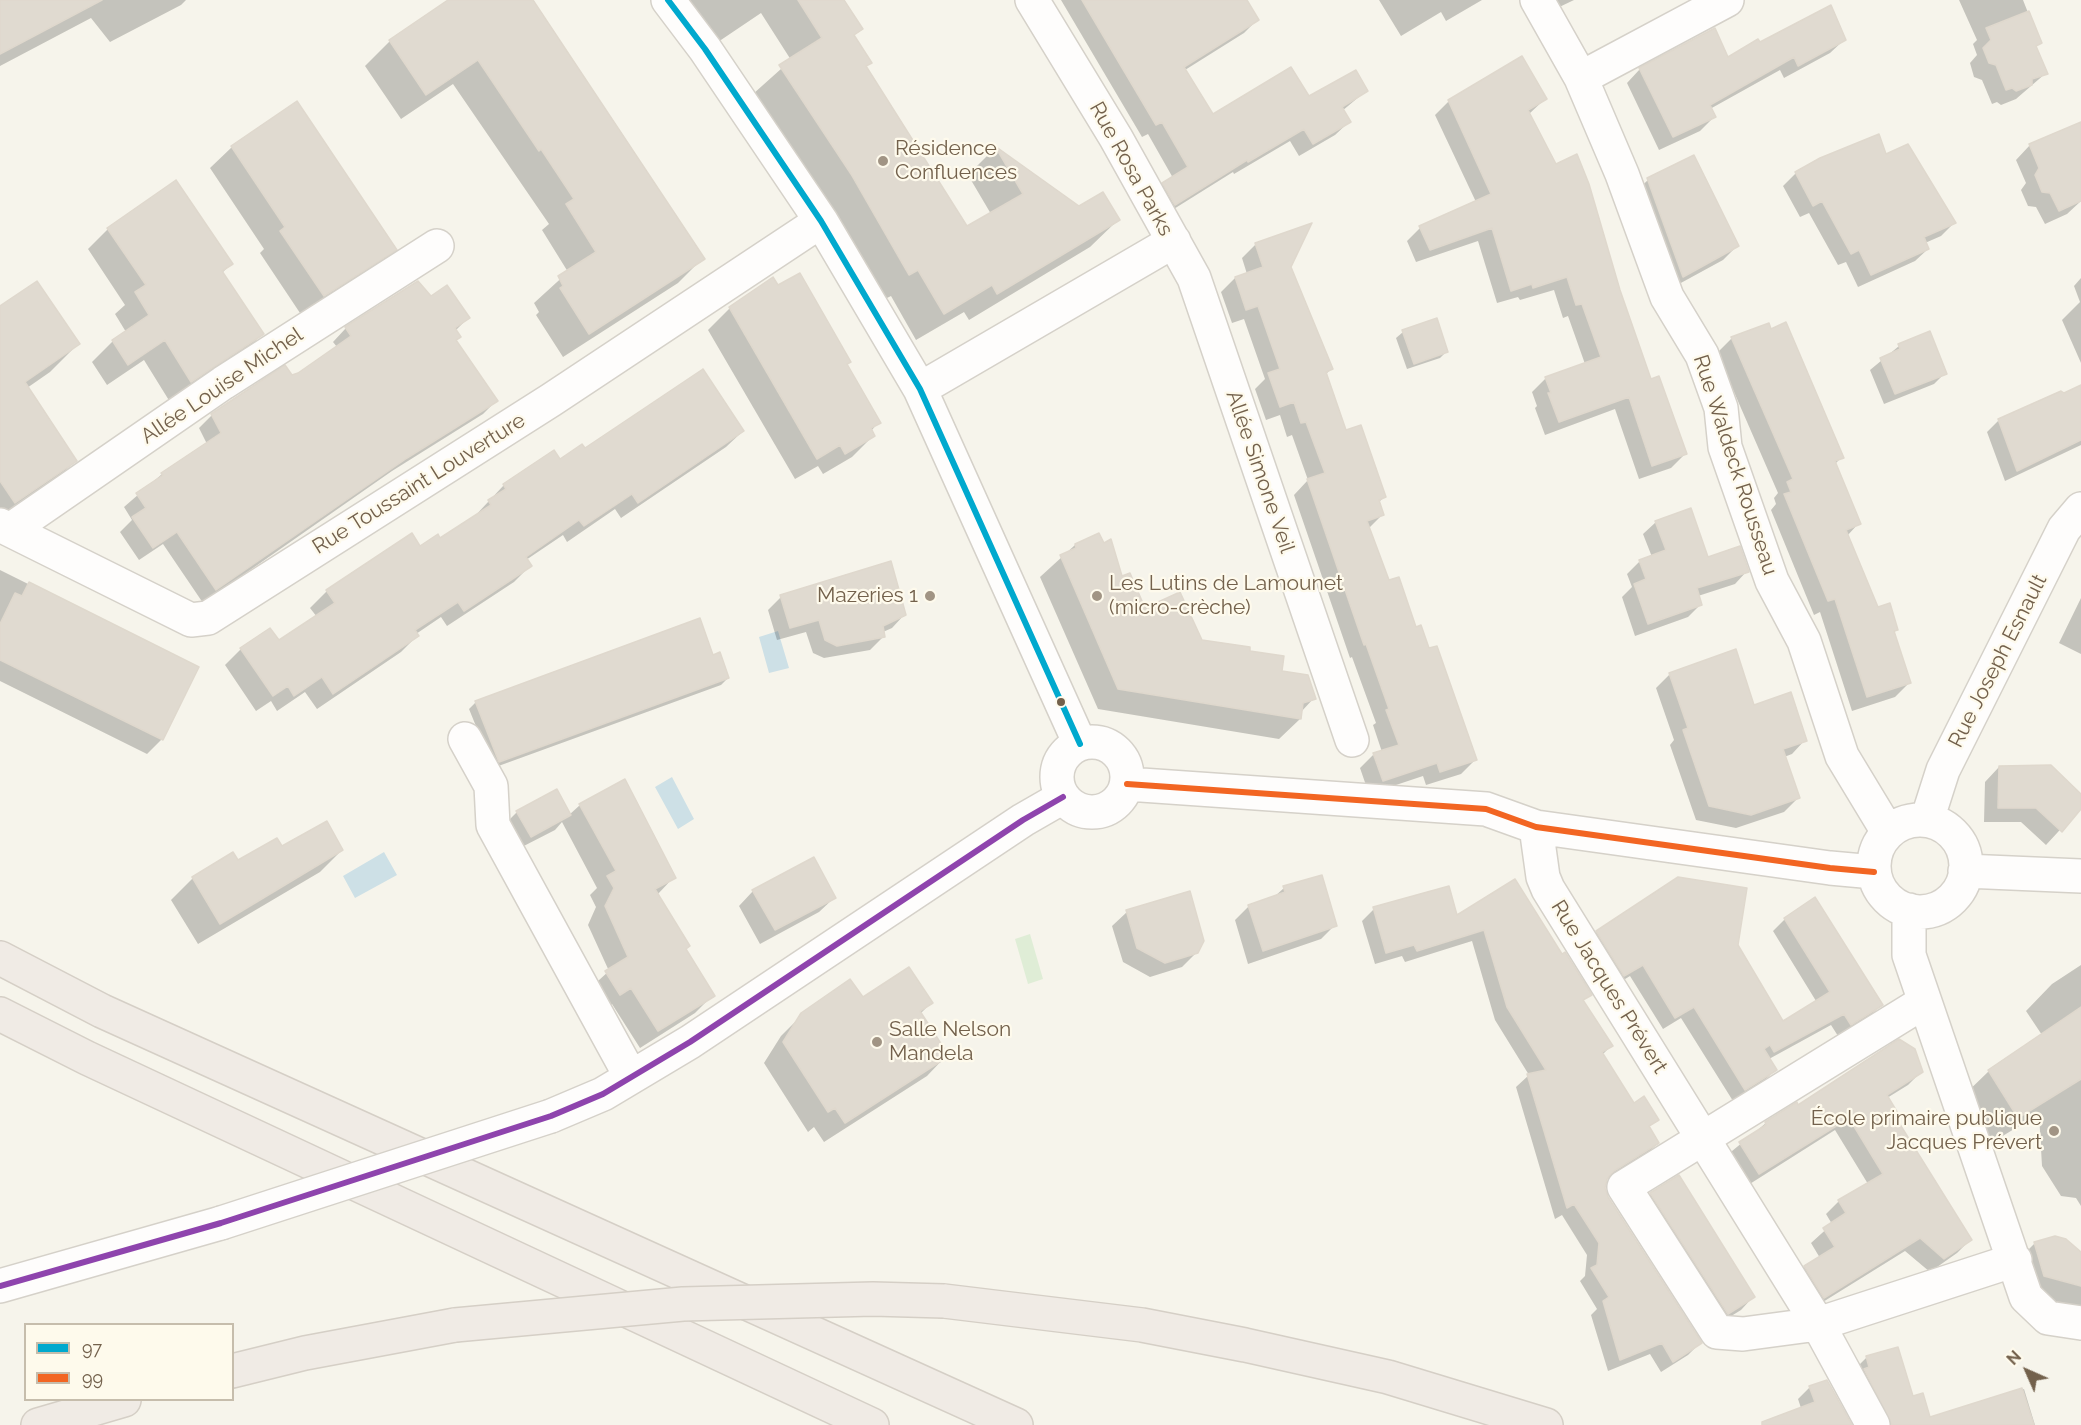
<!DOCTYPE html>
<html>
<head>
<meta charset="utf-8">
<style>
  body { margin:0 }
  #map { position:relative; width:2081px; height:1425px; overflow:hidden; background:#f6f4eb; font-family:Raleway,sans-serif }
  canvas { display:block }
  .legend { position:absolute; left:24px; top:1323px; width:210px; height:78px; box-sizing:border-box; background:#fefaec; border:2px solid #c6bdac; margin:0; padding:8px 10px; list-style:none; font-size:18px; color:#73614c }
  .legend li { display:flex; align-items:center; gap:12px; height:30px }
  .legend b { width:30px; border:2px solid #c6bdac }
  .north { position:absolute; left:1997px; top:1341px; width:60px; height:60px; -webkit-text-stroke:4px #fefaec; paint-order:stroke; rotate:315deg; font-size:16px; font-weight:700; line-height:24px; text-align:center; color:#73614c }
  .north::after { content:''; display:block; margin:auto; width:21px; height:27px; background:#73614c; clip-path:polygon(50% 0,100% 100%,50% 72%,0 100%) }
</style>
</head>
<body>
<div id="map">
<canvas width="2081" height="1425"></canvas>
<ul class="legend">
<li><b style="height:8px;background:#00a9ce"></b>97</li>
<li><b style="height:8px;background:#f26522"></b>99</li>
</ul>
<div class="north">N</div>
</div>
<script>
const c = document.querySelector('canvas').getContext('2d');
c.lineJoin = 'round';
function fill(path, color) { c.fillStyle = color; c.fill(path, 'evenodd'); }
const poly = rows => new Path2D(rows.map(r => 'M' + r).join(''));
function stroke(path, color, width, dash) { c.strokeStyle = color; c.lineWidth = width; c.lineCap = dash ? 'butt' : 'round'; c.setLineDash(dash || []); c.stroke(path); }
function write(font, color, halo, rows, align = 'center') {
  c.font = font + ' Raleway,sans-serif'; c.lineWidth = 4.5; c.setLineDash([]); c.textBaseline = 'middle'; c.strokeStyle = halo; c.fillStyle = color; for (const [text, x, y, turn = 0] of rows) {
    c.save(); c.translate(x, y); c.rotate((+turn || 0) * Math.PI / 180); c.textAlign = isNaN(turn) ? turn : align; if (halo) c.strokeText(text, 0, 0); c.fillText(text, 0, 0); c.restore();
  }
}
fill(poly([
  [1030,934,1043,979,1028,984,1015,939]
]), '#dfedd6');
fill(poly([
  [778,631,789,668,769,673,759,637],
  [672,777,694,819,678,829,655,787],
  [384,852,397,875,355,898,343,876]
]), '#cde0e6');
fill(poly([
  [0,0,186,0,181,5,110,42,91,18,0,66],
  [451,0,532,0,703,258,678,283,563,357,536,315,539,312,534,303,568,272,542,230,549,224,453,84,401,119,365,66,390,41],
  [688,0,842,0,861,29,853,36,870,63,865,67,967,228,991,214,968,175,995,148,1079,208,1118,220,1090,247,969,320,964,312,916,340,891,296,881,301,753,94,791,60,761,13,718,42],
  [1061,0,1246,0,1257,20,1244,33,1185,70,1212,116,1366,91,1342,111,1349,122,1335,135,1299,156,1290,141,1234,174,1233,172,1161,217,1150,197,1173,178,1148,134,1142,137],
  [1379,0,1482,0,1446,21,1441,12,1401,36],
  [1545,0,1574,0,1551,11],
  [1959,0,2023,0,2040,43,2035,48,2046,73,2016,99,2001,105,1997,102,1992,104,1982,80,1974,77,1970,63,1977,55,1973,44,1977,40],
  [1844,40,1830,53,1784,78,1780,70,1710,109,1714,117,1700,131,1659,150,1627,83,1640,69,1728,59,1759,44],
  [1545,99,1529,114,1619,291,1650,381,1685,454,1671,468,1639,479,1615,409,1545,435,1535,408,1537,406,1532,392,1546,378,1585,364,1568,316,1563,318,1554,290,1520,300,1518,297,1497,303,1478,241,1416,262,1407,241,1420,228,1476,202,1435,115,1449,101],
  [296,103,395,249,373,271,302,316,260,253,264,249,210,168,232,147],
  [2081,130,2081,201,2067,214,2045,224,2036,207,2028,206,2021,190,2026,183,2016,160,2030,145],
  [1886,156,1954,223,1941,236,1925,243,1928,249,1915,261,1858,287,1846,262,1838,265,1809,213,1800,217,1783,186,1796,173],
  [1648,180,1737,246,1723,260,1668,290,1633,194],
  [108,229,231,264,222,273,262,334,242,355,170,402,144,360,107,385,92,362,113,341,126,332,115,314,125,305,88,249],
  [1256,244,1290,267,1331,369,1325,375,1345,432,1384,497,1378,503,1382,515,1368,529,1388,582,1415,629,1475,760,1461,774,1426,785,1423,776,1369,794,1360,768,1374,754,1382,752,1373,725,1376,723,1352,657,1350,658,1294,495,1308,480,1292,435,1287,437,1280,415,1266,420,1255,389,1265,379,1244,319,1232,323,1221,292,1235,278,1247,274,1242,258],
  [2081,278,2081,363,2062,320,2080,302,2074,286],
  [773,279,849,362,846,365,879,422,871,431,873,436,852,457,823,474,818,466,795,479,708,330,730,308],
  [431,298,468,318,455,331,459,337,455,341,496,401,483,414,392,471,203,603,163,544,139,560,120,532,132,520,124,507,162,474,207,444,199,428,212,415,298,374,337,347,333,342,346,328],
  [0,307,78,344,50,372,27,388,75,461,47,489,0,521],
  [1768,325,1842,457,1834,465,1859,523,1847,536,1878,609,1897,630,1893,633,1909,683,1895,697,1852,711,1820,612,1814,615,1771,510,1776,504,1774,498,1778,493,1717,353,1731,339],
  [1403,332,1447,351,1440,358,1407,369,1396,338],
  [1899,346,1945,373,1934,384,1884,404,1870,370],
  [2081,387,2081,445,2005,481,1987,432,1999,420],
  [743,431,726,447,621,518,615,509,567,542,563,535,526,560,530,566,514,582,447,626,441,617,416,634,417,636,401,652,317,709,305,692,277,711,271,701,256,711,225,665,241,649,278,643,317,617,310,608,327,591,411,535,420,548,440,540,473,518,504,485,584,450],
  [1656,522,1708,559,1747,571,1735,584,1698,596,1701,604,1688,617,1635,636,1622,597,1632,587,1627,574,1640,561,1652,557,1643,534],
  [1075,545,1121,578,1145,610,1201,641,1248,653,1314,698,1301,712,1300,719,1279,739,1098,709,1040,577],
  [0,570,197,668,162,739,147,754,0,681],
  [781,597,905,614,892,628,883,632,883,637,870,650,824,658,813,653,806,632,777,640,768,610],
  [2081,598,2081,654,2059,643],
  [699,620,712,657,728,678,721,685,493,768,469,709,475,703],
  [1670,674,1754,707,1805,740,1792,754,1784,757,1798,798,1784,812,1736,828,1696,820,1670,745,1674,740,1656,688],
  [1999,767,2081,796,2081,807,2046,845,2021,822,1984,822,1985,782],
  [580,805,674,877,657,895,685,949,713,995,695,1013,640,1048,612,1004,601,1011,588,990,609,971,588,925,596,907,590,895,597,888,562,822,555,830,516,850,503,826,517,812,569,815],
  [342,850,320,872,198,944,171,900,193,878,237,862],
  [1284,888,1335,925,1321,939,1248,964,1235,920,1249,906,1274,897],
  [753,891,834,898,819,912,760,944,739,906],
  [1374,909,1456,917,1561,956,1590,994,1582,1002,1611,1046,1602,1055,1633,1105,1657,1120,1648,1128,1658,1143,1646,1155,1606,1180,1604,1188,1607,1198,1700,1343,1688,1355,1661,1372,1650,1354,1608,1371,1591,1315,1597,1309,1580,1281,1585,1276,1587,1255,1562,1215,1555,1219,1516,1087,1529,1075,1495,1020,1472,941,1405,962,1402,956,1375,964,1362,921],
  [1127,912,1197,952,1182,967,1150,977,1123,962,1112,926],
  [1785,919,1881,1005,1869,1017,1838,1036,1831,1025,1769,1059,1775,1070,1763,1082,1733,1101,1681,1018,1663,1029,1630,976,1612,987,1585,944,1597,932,1736,945,1783,1023,1816,1001,1773,931],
  [2081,965,2081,1206,2076,1198,2061,1196,2042,1166,2039,1114,1991,1143,1962,1097,1989,1071,2042,1035,2026,1011,2052,984],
  [862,999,931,1003,920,1014,947,1055,927,1076,824,1142,814,1127,808,1132,764,1063,781,1036,802,1015],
  [1921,1072,1908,1085,1887,1098,1894,1118,1970,1240,1957,1253,1930,1272,1905,1251,1810,1310,1791,1280,1805,1267,1820,1258,1811,1243,1832,1224,1826,1214,1839,1201,1868,1184,1835,1130,1745,1187,1726,1156,1766,1123,1798,1107],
  [1651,1194,1753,1297,1741,1310,1715,1326,1638,1207],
  [2035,1243,2081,1255,2081,1327,2008,1270],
  [1897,1349,1912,1398,1929,1419,2024,1389,2035,1425,1874,1425,1854,1370,1866,1358],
  [1810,1387,1850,1425,1785,1425,1801,1408,1798,1399]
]), '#0003');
const building = poly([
  [0,0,102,0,0,54,0,0],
  [448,0,533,0,705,259,589,334,560,288,563,286,558,276,596,252,566,204,574,199,541,149,539,151,478,60,426,95,389,40,448,0],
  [798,0,844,0,863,29,854,35,872,63,866,66,967,226,1023,194,995,146,1079,206,1103,192,1120,220,997,294,992,285,944,314,918,270,909,275,851,174,779,65,822,38,798,0],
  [1082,0,1247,0,1259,20,1184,67,1213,114,1291,67,1309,96,1356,70,1368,91,1342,107,1351,122,1313,144,1304,129,1248,162,1247,160,1175,205,1162,183,1188,167,1162,122,1156,125,1082,0],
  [1831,5,1846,40,1798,66,1794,57,1710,105,1716,117,1673,137,1639,68,1715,28,1728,57,1758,39,1760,42,1831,5],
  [2029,11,2042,43,2036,46,2048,74,2032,79,2032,85,2016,91,2012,88,2006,90,1996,65,1989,63,1983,48,1991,40,1986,28,2029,11],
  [1522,56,1547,99,1528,110,1556,164,1577,154,1589,184,1620,290,1651,379,1659,376,1687,454,1652,466,1629,397,1559,422,1548,393,1551,393,1545,377,1601,357,1582,304,1576,305,1567,277,1533,288,1532,284,1511,291,1492,228,1430,250,1419,226,1491,194,1448,100,1522,56],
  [297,101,397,250,324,296,280,231,285,227,231,146,297,101],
  [2081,122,2081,201,2059,211,2050,193,2042,192,2035,175,2039,168,2029,144,2081,122],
  [1879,134,1886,154,1908,144,1956,223,1924,237,1929,249,1871,275,1859,250,1851,254,1822,201,1813,206,1795,172,1820,158,1879,134],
  [1694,155,1739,246,1683,277,1647,178,1694,155],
  [176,180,233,264,222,271,264,334,191,382,165,340,128,365,112,340,149,315,135,292,146,285,107,228,176,180],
  [1312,223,1291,267,1333,369,1326,372,1346,430,1361,425,1386,497,1379,500,1384,515,1367,521,1389,580,1399,577,1416,627,1421,625,1429,648,1437,646,1477,760,1440,772,1437,763,1383,781,1373,753,1399,745,1386,710,1389,709,1366,644,1364,645,1307,479,1325,473,1306,422,1301,423,1294,402,1280,407,1268,373,1280,369,1258,306,1246,310,1235,277,1263,267,1255,243,1312,223],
  [800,273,851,362,847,364,881,423,871,428,875,436,845,454,840,445,817,459,729,307,773,277,778,285,800,273],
  [37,281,80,344,25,382,77,461,15,503,0,481,0,306,37,281],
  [418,281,431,296,447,285,470,318,455,328,461,337,456,340,498,401,407,458,216,590,177,532,153,548,132,517,146,508,136,493,163,475,161,473,221,433,211,414,285,365,292,375,298,373,351,336,345,327,418,281],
  [1437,318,1448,352,1414,364,1402,330,1437,318],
  [1786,322,1844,458,1835,461,1861,524,1846,530,1878,607,1890,603,1898,630,1894,631,1911,683,1867,697,1835,599,1828,601,1784,494,1791,492,1787,482,1793,479,1731,337,1769,323,1771,329,1786,322],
  [1930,331,1947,374,1895,394,1880,358,1900,349,1898,344,1930,331],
  [703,369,744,431,638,503,632,494,584,526,579,520,526,557,532,566,464,611,458,602,415,630,419,636,333,694,322,677,294,696,288,686,273,696,240,648,270,628,279,640,335,603,326,590,412,533,420,546,438,534,440,538,491,505,488,500,506,489,503,484,554,450,560,459,582,444,585,448,703,369],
  [2081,385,2081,440,2017,471,1998,419,2061,391,2064,393,2081,385],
  [1691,508,1708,557,1740,546,1749,572,1697,588,1702,605,1648,624,1634,584,1646,579,1639,560,1666,550,1655,521,1691,508],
  [1099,533,1104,543,1111,539,1122,576,1130,573,1145,608,1180,592,1202,640,1250,647,1250,651,1284,656,1282,671,1308,675,1316,699,1303,703,1301,719,1118,689,1060,555,1076,548,1075,544,1099,533],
  [891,561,906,615,883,626,885,637,837,646,825,640,819,620,790,628,780,595,891,561],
  [29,582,199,667,163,740,0,660,0,624,15,593,22,596,29,582],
  [700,618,713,655,720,652,729,678,499,762,475,701,700,618],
  [1736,649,1754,705,1791,692,1807,741,1783,749,1800,798,1751,815,1709,806,1683,730,1688,728,1669,673,1736,649],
  [2051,765,2081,794,2081,809,2062,832,2036,808,1998,808,1999,766,2051,765],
  [625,779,676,878,655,889,690,946,686,949,715,996,658,1031,631,988,620,995,605,971,628,957,605,906,614,888,607,876,616,871,579,804,625,779],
  [557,789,571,815,531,837,516,811,557,789],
  [327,821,343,850,220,924,192,877,233,852,238,860,277,838,282,846,327,821],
  [814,857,836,898,775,930,752,890,814,857],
  [1322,875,1337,926,1263,951,1248,905,1285,892,1283,886,1322,875],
  [1678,877,1747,888,1738,945,1783,1021,1830,992,1784,918,1815,897,1883,1005,1851,1025,1844,1014,1774,1052,1770,1045,1764,1049,1777,1070,1745,1090,1694,1007,1675,1018,1643,965,1624,976,1596,931,1678,877],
  [1515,879,1562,954,1565,952,1592,995,1583,1000,1613,1046,1602,1052,1634,1103,1644,1096,1659,1120,1649,1126,1659,1143,1614,1171,1607,1179,1605,1188,1608,1197,1702,1343,1673,1362,1662,1343,1620,1360,1603,1301,1609,1297,1591,1268,1597,1265,1599,1243,1574,1204,1567,1208,1527,1074,1546,1070,1507,1007,1484,930,1417,951,1414,945,1386,953,1373,907,1449,886,1457,915,1515,879],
  [1190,891,1204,941,1198,953,1165,963,1137,948,1126,910,1190,891],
  [909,967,933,1003,920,1011,949,1056,845,1123,835,1108,828,1112,783,1042,801,1013,850,979,863,997,909,967],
  [2081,1007,2081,1079,2018,1118,1988,1070,2081,1007],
  [1899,1039,1915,1049,1923,1072,1887,1095,1899,1115,1896,1118,1972,1240,1944,1259,1920,1238,1824,1298,1804,1266,1835,1247,1823,1228,1846,1213,1838,1200,1883,1174,1849,1118,1759,1174,1739,1142,1766,1125,1765,1122,1797,1102,1798,1105,1899,1039],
  [1679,1175,1755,1297,1728,1314,1650,1193,1679,1175],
  [2055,1236,2066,1239,2081,1252,2081,1286,2044,1276,2034,1242,2055,1236],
  [1898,1347,1913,1396,1923,1393,1930,1417,2022,1388,2034,1425,1892,1425,1864,1369,1869,1367,1866,1356,1898,1347],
  [1827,1380,1852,1425,1762,1425,1762,1422,1815,1402,1809,1386,1827,1380]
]);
fill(building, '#e0dad0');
stroke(building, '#dfd8cd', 1.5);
const minor = poly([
  [668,0,705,49,821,221,920,389,1080,744],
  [1032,0,1116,138,1194,278,1352,740],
  [1537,0,1581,78,1622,174,1667,297,1702,355,1721,408,1725,447,1772,581,1804,641,1842,756,1888,832],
  [1581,78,1727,0],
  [920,389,1174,241],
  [0,525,191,620,208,618,551,400,821,221],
  [10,530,223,383,437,246],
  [465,739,491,786,493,825,631,1077],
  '1057 777a35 35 0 1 1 70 0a35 35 0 1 1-70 0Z',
  [1127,784,1486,809,1536,827,1830,868,1874,872],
  [1927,820,1943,770,2064,529,2081,509],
  '1874 866a46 46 0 1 1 92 0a46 46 0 1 1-92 0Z',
  [1536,827,1543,877,1548,889,1818,1324,2015,1260],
  [1965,871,2081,876],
  [1909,910,1909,955,2026,1297,2048,1318,2081,1323],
  [551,1116,603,1094,690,1042,1023,820,1063,797],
  [0,1286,221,1223],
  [1873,1425,1818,1324,1743,1334,1717,1332,1624,1187,1924,1002]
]);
const highway = poly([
  [0,958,102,1011,1016,1425],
  [0,1014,87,1058,872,1425],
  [944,1301,1142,1325,1245,1345,1388,1377,1546,1425],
  [232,1371,305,1353,455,1325],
  [38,1425,124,1400]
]);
stroke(minor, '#d5d1c9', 36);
stroke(highway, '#d5cfc6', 36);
stroke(minor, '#fefdfc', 33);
stroke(highway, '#f0ebe5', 33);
const minorBridge = poly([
  [221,1223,551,1116]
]);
const highwayBridge = poly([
  [455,1325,683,1304,873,1299,944,1301]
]);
stroke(minorBridge, '#d5d1c9', 36, []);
stroke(highwayBridge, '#d5cfc6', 36, []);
stroke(minorBridge, '#fefdfc', 33);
stroke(highwayBridge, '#f0ebe5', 33);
stroke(poly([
  [668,0,705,49,821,221,920,389,1080,744]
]), '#00a9ce', 6);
stroke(poly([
  [1127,784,1486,809,1536,827,1830,868,1874,872]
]), '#f26522', 6);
stroke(poly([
  [0,1286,221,1223,551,1116,603,1094,690,1042,1023,820,1063,797]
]), '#8e44ad', 6);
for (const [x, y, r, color] of [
  [883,161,6,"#a19484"],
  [930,596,6,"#a19484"],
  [1097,596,6,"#a19484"],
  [1061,702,5,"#73614c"],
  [877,1042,6,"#a19484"],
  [2054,1131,6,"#a19484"]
]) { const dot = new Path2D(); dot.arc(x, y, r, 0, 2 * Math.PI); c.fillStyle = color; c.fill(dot); stroke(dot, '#fefaec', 2); }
write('21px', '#73614c', '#fefaec', [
  ["Résidence",895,149],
  ["Confluences",895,173],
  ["Les Lutins de Lamounet",1109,584],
  ["(micro-crèche)",1109,608],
  ["Mazeries 1",918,596,"right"],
  ["Salle Nelson",889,1030],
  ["Mandela",889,1054],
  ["École primaire publique",2042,1119,"right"],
  ["Jacques Prévert",2042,1143,"right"]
], 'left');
write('21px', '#73614c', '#fefaec', [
  ["Rue Rosa Parks",1131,169,61],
  ["Allée Louise Michel",222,386,-34],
  ["Rue Waldeck Rousseau",1735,465,72],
  ["Allée Simone Veil",1260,472,71],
  ["Rue Toussaint Louverture",419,484,-32],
  ["Rue Joseph Esnault",1998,661,-63],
  ["Rue Jacques Prévert",1609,987,58]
]);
</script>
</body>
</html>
